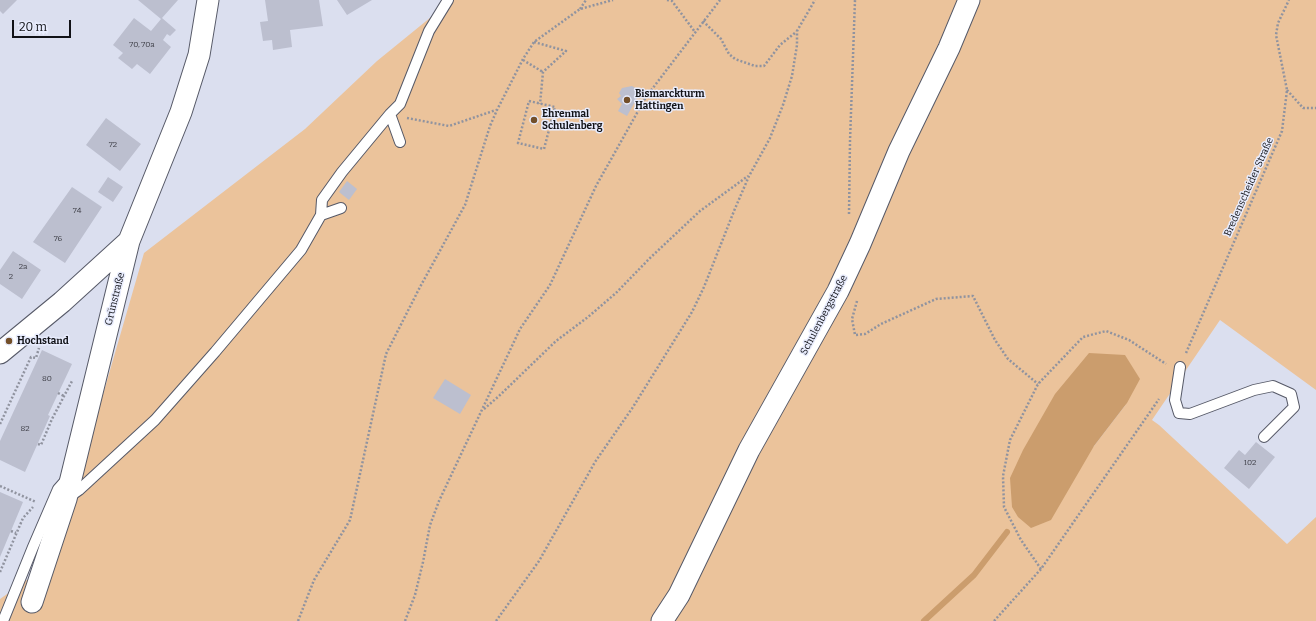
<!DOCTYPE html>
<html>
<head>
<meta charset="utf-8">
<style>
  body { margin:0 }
  #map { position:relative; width:1316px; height:621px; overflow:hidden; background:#dbdfef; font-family:Bitter,serif }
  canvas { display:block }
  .scale { position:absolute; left:12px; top:20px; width:59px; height:18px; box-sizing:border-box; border:2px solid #111217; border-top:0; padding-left:5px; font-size:12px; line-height:14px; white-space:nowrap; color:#111217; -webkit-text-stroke:3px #e8ecfd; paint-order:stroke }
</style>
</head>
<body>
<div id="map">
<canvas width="1316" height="621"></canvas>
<div class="scale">20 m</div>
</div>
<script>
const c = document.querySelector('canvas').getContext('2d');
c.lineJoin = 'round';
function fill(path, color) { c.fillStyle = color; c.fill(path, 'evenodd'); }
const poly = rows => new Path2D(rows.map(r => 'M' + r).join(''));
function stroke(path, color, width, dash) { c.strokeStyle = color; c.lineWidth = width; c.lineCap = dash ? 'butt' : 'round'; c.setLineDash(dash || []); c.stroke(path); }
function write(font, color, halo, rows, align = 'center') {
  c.font = font + ' Bitter,serif'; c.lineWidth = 3; c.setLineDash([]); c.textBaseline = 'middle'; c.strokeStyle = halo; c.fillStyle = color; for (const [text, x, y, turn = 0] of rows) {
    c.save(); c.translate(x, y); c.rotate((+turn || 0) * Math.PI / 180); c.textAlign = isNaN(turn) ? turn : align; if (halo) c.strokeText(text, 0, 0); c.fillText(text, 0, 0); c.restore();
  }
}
fill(poly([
  [452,0,1316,0,1316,390,1220,320,1152,420,1159,425,1287,544,1316,517,1316,621,0,621,0,599,55,560,144,253,305,129,377,61],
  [1127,403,1094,446,1018,517]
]), '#ebc39b');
fill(poly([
  [1089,353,1125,355,1140,379,1127,403,1094,446,1051,520,1031,528,1018,517,1012,507,1010,478,1023,450,1055,394]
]), '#cb9d6d');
stroke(poly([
  [924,621,974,575,1007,532]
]), '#cb9d6d', 6);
fill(poly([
  [0,0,17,0,3,14,0,11],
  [138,0,178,0,162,18,176,30,170,36,167,34,163,40,171,47,150,74,137,64,132,69,118,58,123,53,113,45,134,18,151,31,161,19],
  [265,0,319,0,323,26,290,30,292,47,273,50,272,40,263,41,260,22,268,21],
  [337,0,372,0,347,15],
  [632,86,641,91,627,116,618,111,622,104,617,99,621,96,619,93,622,88],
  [106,118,141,144,120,171,86,145],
  [108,177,123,187,113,202,98,192],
  [347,181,357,189,349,200,339,192],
  [72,187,102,207,65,263,33,242],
  [13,251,41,270,22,299,0,284,0,270],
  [42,350,72,364,48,415,50,416,25,472,0,460,0,441],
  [445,379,471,395,460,414,433,398],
  [1256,442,1275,457,1249,489,1224,468,1239,450,1245,455],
  [0,492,23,502,0,557]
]), '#bcbfcf');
const lane = poly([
  [390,114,400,142],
  [321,215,341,208],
  [1180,367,1175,400,1179,413,1190,414,1254,390,1273,386,1291,394,1294,407,1264,437],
  [69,497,79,490,155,420,215,352,301,250,321,215,322,200,342,172,390,114,400,104,429,31,448,0],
  [3,621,33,547,58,489,66,480]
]);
const street = poly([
  [0,353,62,302,129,241],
  [32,602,66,499,129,241,181,112,199,55,208,0],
  [662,621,679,595,749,450,838,291,860,244,899,151,949,48,969,0]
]);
stroke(lane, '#565967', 12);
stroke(street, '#565967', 23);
stroke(poly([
  [667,0,672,1,695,32],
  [580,9,586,0],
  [703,21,721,39,729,54,735,59,755,66,764,66,780,45,796,32],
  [534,42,566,51,543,72,540,104],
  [523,60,543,72],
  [1287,90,1303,108,1316,108],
  [529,101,555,107,544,149,518,143,529,101],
  [407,118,449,126,496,110],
  [849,214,850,141,855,0],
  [857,301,852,319,855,335,865,334,881,324,936,299,973,296,995,340,1008,359,1038,384],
  [1186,353,1282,131,1287,90,1276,35,1278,23,1289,0],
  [58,393,64,396],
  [484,409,499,396,556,341,588,317,616,293,650,258,700,211,748,176],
  [0,424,31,357,36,358,39,348],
  [38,444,41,445,52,419,72,381],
  [0,486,36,502],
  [11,531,16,533],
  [1041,569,1021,540,1004,507,1003,476,1010,440,1038,384,1083,337,1106,331,1129,340,1166,364],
  [0,572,23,518,33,507],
  [298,621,314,580,350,520,386,354,420,287,465,205,490,126,497,110,523,59,534,42,580,9,613,0],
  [405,621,415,595,423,562,430,525,439,501,520,329,550,285,596,186,646,97,720,0],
  [496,621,539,561,595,462,633,407,692,312,704,287,734,211,749,176,770,138,783,105,792,76,797,45,797,31,815,0],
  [994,621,1041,569,1159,399]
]), '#90939f', 2.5, [2, 2]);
stroke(lane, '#fff', 10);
stroke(street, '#fff', 21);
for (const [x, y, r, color] of [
  [627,100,4,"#734f29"],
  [534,120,4,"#734f29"],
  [9,341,4,"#734f29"]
]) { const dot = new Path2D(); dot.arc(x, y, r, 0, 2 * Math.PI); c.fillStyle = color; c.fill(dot); stroke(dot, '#e8ecfd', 1.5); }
write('8px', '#3c3d45', null, [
  ["70, 70a",142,45],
  ["72",113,145],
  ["74",77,211],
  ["76",58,239],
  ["2a",23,267],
  ["2",11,277],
  ["80",47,379],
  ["82",25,429],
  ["102",1250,463]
]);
write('bold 10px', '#111217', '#e8ecfd', [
  ["Bismarckturm",635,94],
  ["Hattingen",635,106],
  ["Ehrenmal",542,114],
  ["Schulenberg",542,126],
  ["Hochstand",17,341]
], 'left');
write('10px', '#111217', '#e8ecfd', [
  ["Bredenscheider Straße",1249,187,-66],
  ["Grünstraße",115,299,-76],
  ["Schulenbergstraße",824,315,-62]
]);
</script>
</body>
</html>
